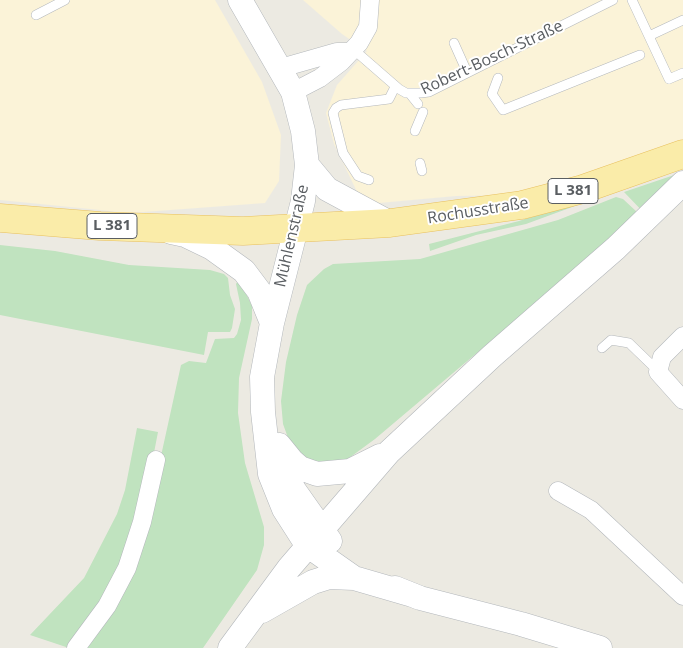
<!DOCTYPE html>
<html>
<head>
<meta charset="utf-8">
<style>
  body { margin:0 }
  canvas { display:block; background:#eceae2 }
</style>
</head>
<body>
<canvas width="683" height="648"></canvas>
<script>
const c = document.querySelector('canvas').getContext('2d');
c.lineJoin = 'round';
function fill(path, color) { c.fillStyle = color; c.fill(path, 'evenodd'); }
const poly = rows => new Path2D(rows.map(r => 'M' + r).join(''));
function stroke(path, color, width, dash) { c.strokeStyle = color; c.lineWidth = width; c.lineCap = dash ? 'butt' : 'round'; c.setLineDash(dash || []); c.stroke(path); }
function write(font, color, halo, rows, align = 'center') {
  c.font = font + ' "Open Sans",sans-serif'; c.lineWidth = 4; c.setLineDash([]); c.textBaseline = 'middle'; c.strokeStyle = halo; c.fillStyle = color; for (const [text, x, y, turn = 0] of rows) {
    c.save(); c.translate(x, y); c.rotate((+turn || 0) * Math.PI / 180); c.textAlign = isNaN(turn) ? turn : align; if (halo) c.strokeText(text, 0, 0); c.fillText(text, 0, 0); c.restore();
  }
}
fill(poly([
  [0,0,215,0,262,82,281,135,279,181,265,203,130,213,0,200],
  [303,0,683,0,683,144,529,195,456,196,368,204,360,198,334,144,326,113,337,85,367,51,342,34]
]), '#fbf3d8');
fill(poly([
  [683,172,647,216,624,192],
  [662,174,526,224,476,235,430,251,429,244,519,221],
  [616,197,623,199,637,212,601,248,375,439,345,461,309,463,291,446,283,424,281,401,286,362,297,315,307,285,324,269,333,264,420,259,558,220],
  [0,245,55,251,129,265,210,270,224,274,228,278,230,295,235,309,232,328,230,332,208,332,204,355,0,315],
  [239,279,252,306,252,319,239,378,238,413,245,463,264,527,264,545,257,570,203,648,83,648,115,608,137,565,181,365,189,361,206,363,215,339,234,338,237,334,241,320,240,303,236,284],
  [137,428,158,432,146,494,119,579,69,648,30,635,84,578,117,514,125,490]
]), '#c0e3bf');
const lane = poly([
  [632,0,669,79,683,73],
  [36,15,65,0],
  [649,36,683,20],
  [454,43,467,72],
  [353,49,399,89,406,93,421,93,429,92,613,0],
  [498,78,492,94,503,110,640,55],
  [410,94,418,104],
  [415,131,423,112],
  [420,163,422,171],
  [369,180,358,176,343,153,333,113,336,108,341,105,389,99,395,87],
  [602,348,611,340,629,343,658,371]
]);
const street = poly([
  [281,68,337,52,349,52],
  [293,92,320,78,341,62,359,43,368,27,370,0],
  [683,336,662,357,658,372,683,400],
  [558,491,591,510,683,596],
  [76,648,107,606,127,568,142,522,156,460]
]);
const secondary = poly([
  [240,0,293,92,303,131,307,165,303,201,272,323,262,377,263,412,270,474,284,509,307,545,354,578,409,594],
  [307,165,327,189,390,223],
  [171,232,185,235,212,248,244,271,259,291,272,323],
  [279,445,292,461,300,468,317,474,350,471,380,456],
  [279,459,294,490,330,541],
  [395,588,420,598,521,624,600,648],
  [262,611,313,582,329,577,354,578],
  [230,648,289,568,389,452,492,356,616,248,683,183]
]);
const primary = poly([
  [0,218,100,226,243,231,390,223,522,205,583,189,683,154]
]);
stroke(lane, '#b4b8bc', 10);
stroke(street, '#b4b8bc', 19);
stroke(secondary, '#b3b7bb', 25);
stroke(primary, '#e8c05f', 29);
stroke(lane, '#fff', 9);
stroke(street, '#fff', 18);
stroke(secondary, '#fff', 24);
stroke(primary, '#faeca9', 28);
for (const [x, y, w] of [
  [573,191,50],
  [112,226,50]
]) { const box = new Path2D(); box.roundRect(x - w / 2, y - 12.5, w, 25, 4); c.fillStyle = '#fff'; c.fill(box); stroke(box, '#5a5e62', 1); }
write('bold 15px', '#5a5e62', null, [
  ["L 381",573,191],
  ["L 381",112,226]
]);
write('16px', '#5a5e62', '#fff', [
  ["Robert-Bosch-Straße",492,58,-25],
  ["Rochusstraße",478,211,-9],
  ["Mühlenstraße",292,236,-77]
]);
</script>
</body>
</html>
